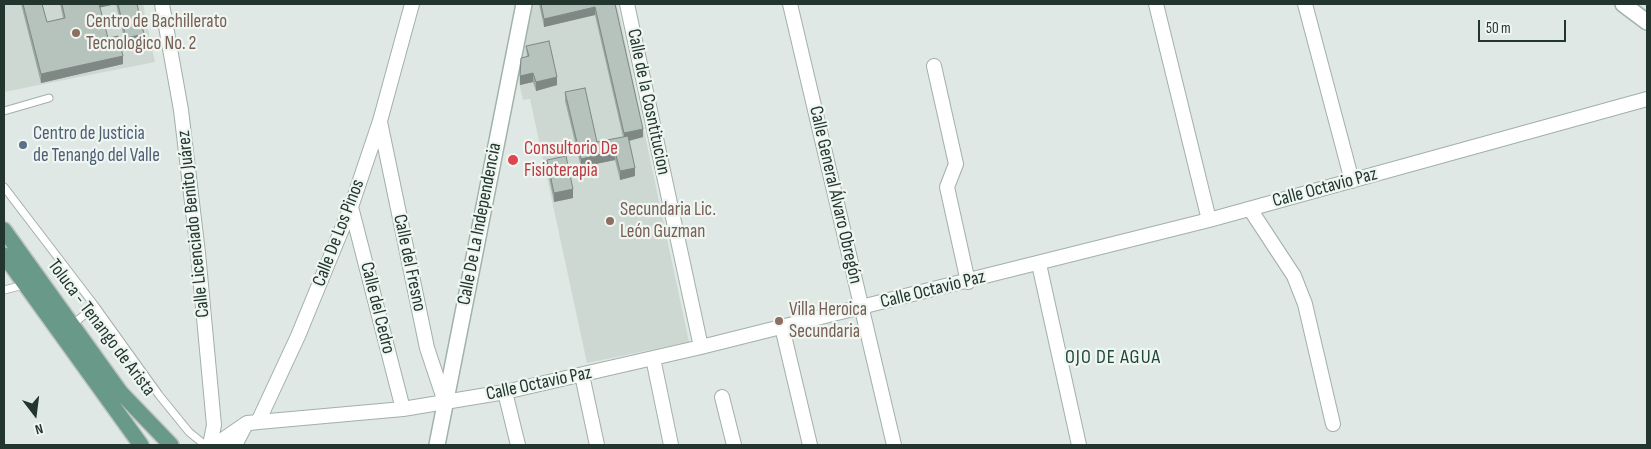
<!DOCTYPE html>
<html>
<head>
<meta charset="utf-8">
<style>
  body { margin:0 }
  #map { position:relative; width:1651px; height:449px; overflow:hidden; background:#dfe8e4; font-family:"Sofia Sans Condensed",sans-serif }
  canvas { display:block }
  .frame { position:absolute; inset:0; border:5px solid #22362f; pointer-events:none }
  .north { position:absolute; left:10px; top:389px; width:50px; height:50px; -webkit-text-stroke:4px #eff6f2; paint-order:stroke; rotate:165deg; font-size:14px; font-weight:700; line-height:20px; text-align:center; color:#22362f }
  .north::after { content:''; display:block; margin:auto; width:18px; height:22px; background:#22362f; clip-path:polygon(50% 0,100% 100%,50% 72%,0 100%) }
  .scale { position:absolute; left:1478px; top:20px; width:88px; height:22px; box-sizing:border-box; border:2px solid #22362f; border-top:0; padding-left:6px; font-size:15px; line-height:18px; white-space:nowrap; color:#22362f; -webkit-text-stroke:4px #eff6f2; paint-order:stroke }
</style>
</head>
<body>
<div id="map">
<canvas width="1651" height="449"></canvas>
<div class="frame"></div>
<div class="north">N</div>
<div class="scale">50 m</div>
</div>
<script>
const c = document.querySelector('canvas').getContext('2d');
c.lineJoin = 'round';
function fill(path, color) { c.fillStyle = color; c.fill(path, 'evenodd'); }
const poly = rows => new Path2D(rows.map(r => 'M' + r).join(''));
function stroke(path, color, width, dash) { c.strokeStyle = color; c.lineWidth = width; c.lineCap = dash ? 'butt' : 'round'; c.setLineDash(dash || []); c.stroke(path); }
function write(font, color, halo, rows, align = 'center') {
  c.font = font + ' "Sofia Sans Condensed",sans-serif'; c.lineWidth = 4.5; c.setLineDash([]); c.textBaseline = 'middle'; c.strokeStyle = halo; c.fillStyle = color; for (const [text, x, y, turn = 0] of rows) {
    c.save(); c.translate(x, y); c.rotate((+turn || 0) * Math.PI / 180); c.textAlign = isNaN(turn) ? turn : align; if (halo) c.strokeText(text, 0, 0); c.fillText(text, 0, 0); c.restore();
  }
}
fill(poly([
  [4,4,143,4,155,62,4,92],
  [530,4,617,4,689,342,587,363,530,99,523,100,515,67]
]), '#ced8d2');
const lane = poly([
  [4,111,49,98],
  [4,187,95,306,159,395,189,432,205,445],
  [4,290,24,285],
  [72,325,95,306]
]);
const street = poly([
  [162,4,181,110,198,253,214,425,210,445],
  [627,4,701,347],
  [790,4,894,445],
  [1156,4,1209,220],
  [1305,4,1352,181],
  [934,66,956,164,947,187,968,282],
  [380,122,427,348,445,402],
  [351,207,403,409],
  [1250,209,1294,276,1305,304,1333,424],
  [1039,264,1079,445],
  [782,327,810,445],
  [653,358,671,445],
  [582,375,597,445],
  [505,392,518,445],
  [722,397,734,445],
  [250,423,258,422,298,336,351,207,380,121,412,4],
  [215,445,247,423,403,409,505,392,701,347,1209,220,1647,99],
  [235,445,245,426]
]);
const secondary = poly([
  [1623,4,1647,22],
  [437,445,524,4]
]);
const primary = poly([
  [4,230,121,393,171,445],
  [4,255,141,445]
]);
stroke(lane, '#a3afaa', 9);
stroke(street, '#a3afaa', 16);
stroke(secondary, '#a0b3aa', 18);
stroke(primary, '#bdc3c1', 18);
stroke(lane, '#fff', 7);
stroke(street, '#fff', 14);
stroke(secondary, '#fff', 15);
stroke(primary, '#699989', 15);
fill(poly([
  [21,4,42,4,47,22,63,18,60,4,116,4,100,7,108,38,123,64,41,83],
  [116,4,137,4,144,42,126,46],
  [539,4,615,4,643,137,629,141,635,176,620,180,615,160,581,167,565,101,565,92,597,142,623,137,595,15,544,27],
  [526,46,557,85,536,91,533,82,520,85,527,56],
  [547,160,573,198,554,202,547,168]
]), '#9ca8a2');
fill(poly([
  [98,4,116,4,98,8],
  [595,7,595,15,544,27,544,19],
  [144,34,144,42,126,46,126,38],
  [123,56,123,64,41,83,41,74],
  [533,73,533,82,520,85,520,76],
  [557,77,557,85,536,91,536,82],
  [643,129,643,137,624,142,624,133],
  [615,151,615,160,581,167,581,159],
  [635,168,635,176,620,180,620,171],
  [573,189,573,198,554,202,554,193]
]), '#7f8884');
const building = poly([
  [23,4,42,4,47,22,65,18,62,4,99,4,108,38,118,36,123,56,41,74,23,4],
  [118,4,137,4,144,34,126,38,118,4],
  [541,4,615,4,643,129,624,133,595,7,544,19,541,4],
  [549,41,557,77,536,82,533,73,520,76,521,58,529,56,526,46,549,41],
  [585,88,597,142,628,136,635,168,620,171,615,151,581,159,565,92,585,88],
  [566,156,573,189,554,193,547,160,566,156]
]);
fill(building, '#b5c3bc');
stroke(building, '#7f8884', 1);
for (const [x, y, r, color] of [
  [76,33,5,"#8d6e63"],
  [23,145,5,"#5c6f8a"],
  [513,160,6,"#e0444e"],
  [610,221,5,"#8d6e63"],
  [779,321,5,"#8d6e63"]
]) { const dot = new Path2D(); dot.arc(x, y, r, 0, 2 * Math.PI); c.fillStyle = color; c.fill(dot); stroke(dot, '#eff6f2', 2); }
write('19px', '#785e54', '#eff6f2', [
  ["Centro de Bachillerato",86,22],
  ["Tecnologico No. 2",86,44],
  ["Secundaria Lic.",620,210],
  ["León Guzman",620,232],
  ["Villa Heroica",789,310],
  ["Secundaria",789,332]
], 'left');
write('19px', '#22362f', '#eff6f2', [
  ["Calle de la Cosntitucion",648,102,78],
  ["Calle Octavio Paz",1325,188,-15],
  ["Calle General Álvaro Obregón",835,195,77],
  ["Calle Licenciado Benito Juárez",194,224,-96],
  ["Calle De La Independencia",480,224,-79],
  ["Calle De Los Pinos",339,233,-69],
  ["Calle del Fresno",409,263,78],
  ["Calle Octavio Paz",933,290,-14],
  ["Calle del Cedro",377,308,76],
  ["Toluca - Tenango de Arista",101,328,53],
  ["Calle Octavio Paz",539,384,-12]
]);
write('19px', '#4e5e75', '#eff6f2', [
  ["Centro de Justicia",33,134],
  ["de Tenango del Valle",33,156]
], 'left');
write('19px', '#be3a42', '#eff6f2', [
  ["Consultorio De",524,149],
  ["Fisioterapia",524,171]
], 'left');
c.letterSpacing = '1px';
write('20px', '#21463a', '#eff6f2', [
  ["OJO DE AGUA",1113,358]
]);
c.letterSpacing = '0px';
</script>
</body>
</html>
